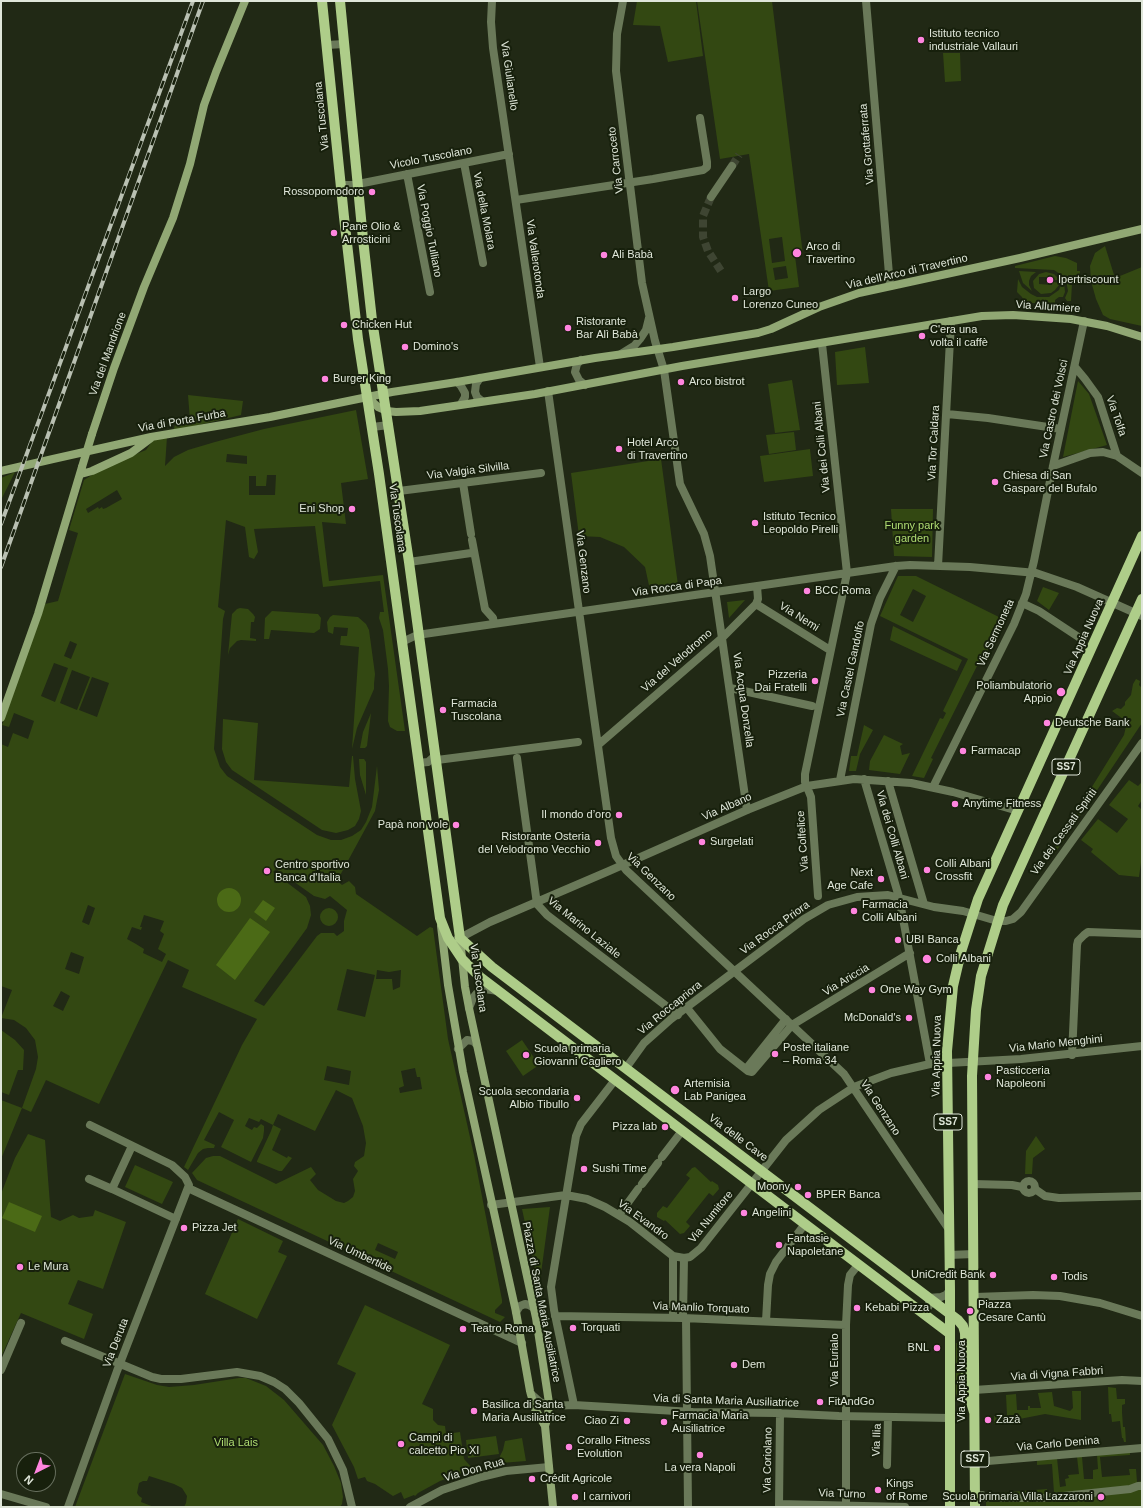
<!DOCTYPE html>
<html>
<head>
<meta charset="utf-8">
<style>
  body { margin:0 }
  #map { position:relative; width:1143px; height:1508px; overflow:hidden; background:#212915; font-family:Arial,sans-serif }
  canvas { display:block }
  .frame { position:absolute; inset:0; border:2px solid #dfe6d9; pointer-events:none }
  .north { position:absolute; left:16px; top:1452px; width:40px; height:40px; box-sizing:border-box; background:#17200c; border:1px solid #676f5e; border-radius:50%; rotate:222deg; font-size:11px; font-weight:700; line-height:16px; text-align:center; color:#dfe6d9 }
  .north::after { content:''; display:block; margin:auto; width:14px; height:18px; background:#ff85df; clip-path:polygon(50% 0,100% 100%,50% 72%,0 100%) }
</style>
</head>
<body>
<div id="map">
<canvas width="1143" height="1508"></canvas>
<div class="frame"></div>
<div class="north">N</div>
</div>
<script>
const c = document.querySelector('canvas').getContext('2d');
c.lineJoin = 'round';
function fill(path, color) { c.fillStyle = color; c.fill(path, 'evenodd'); }
const poly = rows => new Path2D(rows.map(r => 'M' + r).join(''));
function stroke(path, color, width, dash) { c.strokeStyle = color; c.lineWidth = width; c.lineCap = dash ? 'butt' : 'round'; c.setLineDash(dash || []); c.stroke(path); }
function write(font, color, halo, rows, align = 'center') {
  c.font = font + ' Arial,sans-serif'; c.lineWidth = 4; c.setLineDash([]); c.textBaseline = 'middle'; c.strokeStyle = halo; c.fillStyle = color; for (const [text, x, y, turn = 0] of rows) {
    c.save(); c.translate(x, y); c.rotate((+turn || 0) * Math.PI / 180); c.textAlign = isNaN(turn) ? turn : align; if (halo) c.strokeText(text, 0, 0); c.fillText(text, 0, 0); c.restore();
  }
}
fill(poly([
  [637,1,696,1,703,56,668,62,660,26,633,25],
  [697,1,772,1,803,255,795,256,799,287,769,291,749,154,720,159],
  [782,237,785,261,772,263,769,239],
  [786,266,788,278,775,280,773,268],
  [943,53,960,53,961,81,945,82],
  [1105,246,1115,278,1142,267,1142,326,1110,319,1103,315,1096,299,1091,281,1090,266,1095,253],
  [1055,256,1066,258,1077,263,1077,271,1080,271,1079,284,1072,284,1071,301,1067,301,1065,298,1068,291,1066,280,1063,276,1054,270,1015,268,1015,266],
  [1019,271,1036,272,1031,276,1029,281,1029,285,1032,291,1023,283],
  [1046,272,1054,274,1057,277,1058,280,1055,280,1054,282,1059,283,1059,285,1055,290,1051,293,1041,294,1034,288,1033,281,1039,274],
  [1039,277,1052,277,1052,285,1039,284],
  [1061,278,1064,283,1065,292,1063,297,1059,297,1055,300,1055,303,1025,303,1022,297,1017,292,1018,279,1022,287,1031,294,1037,297,1049,297,1059,290,1061,285],
  [865,347,869,383,837,385,835,352],
  [792,380,800,430,775,433,768,384],
  [1078,381,1089,394,1107,445,1063,457],
  [188,395,243,401,241,415,173,431,176,422,190,420],
  [356,410,368,479,341,483,346,524,322,522,329,581,383,575,405,731,397,731,390,727,388,721,389,686,388,669,383,630,379,618,380,612,384,612,380,581,323,587,315,526,254,529,258,552,254,559,249,557,245,527,226,520,218,607,225,611,223,619,214,749,220,767,227,776,317,835,331,840,341,840,352,836,361,830,366,822,372,807,377,766,379,790,375,811,337,881,342,885,349,881,355,887,356,894,417,936,430,927,433,928,448,1039,474,1155,502,1300,502,1303,495,1310,495,1313,505,1317,500,1322,197,1180,192,1173,206,1158,213,1156,220,1156,276,1184,311,1167,316,1174,310,1180,318,1190,336,1201,344,1203,348,1201,353,1197,355,1191,353,1179,358,1171,354,1166,355,1162,364,1156,366,1143,363,1126,352,1098,336,1090,315,1131,278,1114,273,1125,281,1129,272,1150,287,1158,288,1156,292,1158,282,1171,279,1171,257,1162,257,1161,271,1131,273,1125,261,1119,259,1122,249,1118,245,1126,252,1130,254,1127,257,1128,261,1124,264,1126,264,1131,263,1138,251,1162,221,1147,234,1120,219,1112,204,1140,215,1145,214,1148,208,1148,203,1149,198,1153,188,1170,184,1167,242,1045,257,1019,182,987,189,970,168,960,99,1104,46,1080,31,1112,22,1108,1,1159,1,1100,22,1108,36,1069,38,1057,35,1040,26,1028,14,1020,1,1018,12,990,1,986,1,744,8,747,13,733,28,739,34,721,14,713,9,727,2,725,45,604,58,601,78,533,69,530,84,480,98,471,116,462,146,450,153,440,167,437,165,466,174,457,188,450,215,442,264,429],
  [227,454,247,456,247,464,226,462],
  [267,475,276,475,275,495,249,495,249,476,256,476,256,486,266,486],
  [117,490,122,499,106,508,103,509,102,507,99,509,98,507,88,513,86,509],
  [70,641,77,644,71,659,64,656],
  [54,663,68,668,55,702,41,696],
  [72,670,90,677,77,710,60,703],
  [92,677,109,683,97,717,79,710],
  [276,869,314,896,325,899,330,896,347,910,344,921,344,931,337,936,334,933,321,933,317,936,264,1006,254,1001,307,928,311,915,310,906,306,897,273,872],
  [88,905,95,908,89,925,82,922],
  [144,915,164,921,160,931,164,934,158,949,166,954,162,962,143,953,144,949,136,944,127,939,132,927,141,930,142,927,140,927],
  [71,952,84,957,79,974,65,969],
  [347,969,375,975,365,1017,337,1010],
  [377,970,389,972,401,970,400,987,393,990,392,979,376,979],
  [61,991,70,996,63,1011,53,1006],
  [327,1066,351,1071,349,1085,324,1080],
  [415,1068,417,1077,420,1077,422,1089,400,1093,399,1088,404,1086,401,1071],
  [378,1243,398,1252,395,1259,375,1250],
  [794,432,796,450,769,454,766,435],
  [810,449,813,476,764,482,760,456],
  [661,459,678,585,650,590,645,567,624,547,600,537,579,536,571,473],
  [15,472,1,500,1,478],
  [891,509,933,509,932,557,894,556],
  [898,576,916,576,1003,619,981,665,978,664,931,758,933,759,924,778,912,776,940,718,943,719,946,713,943,711,968,659,880,616],
  [913,589,926,596,913,622,900,615],
  [1043,587,1059,593,1049,610,1037,601],
  [745,600,729,618,727,602],
  [240,608,248,609,253,614,255,617,254,622,251,622,250,638,256,639,256,641,241,640,237,641,230,648,228,655,232,614,237,609],
  [272,611,318,614,321,618,320,629,314,633,271,630,269,639,264,639,265,618],
  [333,615,358,617,366,624,369,630,375,674,374,684,374,689,357,728,352,749,359,647,340,645,341,636,347,636,348,628,334,627,333,634,328,632,327,622,330,617],
  [893,626,962,660,957,671,890,640],
  [1136,679,1140,681,1139,685,1142,688,1142,723,1055,853,1054,849,1067,824,1072,826,1082,803,1124,735,1127,722,1112,711,1117,708,1121,709,1125,705,1125,702,1131,695,1133,684],
  [371,713,367,746,365,748,360,748,363,732],
  [223,719,258,723,254,780,349,787,352,756,353,756,355,779,361,811,359,819,355,826,348,830,336,833,322,830,232,770,226,762,222,749],
  [864,725,873,730,860,754,856,771,849,771,851,756,857,756],
  [884,735,903,744,900,746,902,755,910,753,900,774,869,770,870,761],
  [359,759,364,759,366,762,366,795,360,775],
  [1129,780,1138,786,1142,782,1142,800,1138,806,1142,810,1142,855,1139,877,1119,875,1091,852,1093,849,1081,840,1098,819,1117,833,1128,819,1109,805],
  '320 917a9 9 0 1 1 18 0a9 9 0 1 1-18 0Z',
  [1,1030,15,1040,24,1050,23,1070,18,1070,9,1095,1,1092],
  [522,1040,539,1065,523,1076,506,1051],
  [28,1134,45,1140,51,1217,60,1221,73,1215,79,1218,93,1216,95,1210,126,1222,103,1289,78,1280,68,1304,93,1314,84,1339,21,1313,1,1357,1,1194,15,1158],
  [1036,1136,1045,1149,1033,1158,1032,1174,1025,1174,1026,1151],
  [135,1165,173,1182,162,1204,125,1187],
  [695,1167,711,1182,712,1181,718,1185,719,1189,713,1196,709,1193,686,1222,690,1226,684,1233,680,1234,665,1220,664,1221,657,1217,657,1213,663,1206,667,1208,690,1178,686,1175,692,1168],
  [550,1207,539,1288,522,1209],
  [238,1219,283,1241,278,1252,287,1256,257,1319,205,1294],
  [365,1305,450,1345,422,1404,433,1409,433,1420,438,1425,445,1426,446,1434,460,1432,464,1459,473,1469,440,1481,418,1493,415,1496,414,1495,404,1499,401,1492,393,1496,375,1484,367,1481,365,1477,358,1479,354,1467,332,1425,356,1373,337,1364],
  [956,1343,962,1343,962,1401,956,1394],
  [125,1374,157,1385,169,1387,194,1385,239,1378,246,1378,266,1386,284,1400,323,1445,334,1466,341,1483,343,1497,342,1504,340,1507,184,1507,186,1503,187,1496,182,1488,174,1484,149,1476,147,1481,143,1481,139,1483,137,1493,139,1496,142,1498,141,1502,154,1507,75,1507],
  [1108,1387,1116,1388,1117,1399,1125,1399,1125,1404,1122,1405,1122,1412,1123,1427,1125,1427,1126,1442,1124,1442,1123,1438,1122,1438,1120,1421,1112,1422,1111,1414,1109,1414],
  [1072,1391,1081,1391,1081,1420,1045,1414,994,1424,994,1416,1007,1415,1006,1395,1016,1394,1017,1410,1028,1410,1028,1406,1030,1406,1030,1408,1041,1408,1038,1393,1052,1392,1054,1406,1070,1411,1073,1408],
  [496,1436,499,1454,468,1458,466,1440],
  [522,1438,526,1461,501,1463,500,1456,503,1450,505,1441],
  [1130,1452,1130,1455,1100,1457,1102,1477,1130,1475,1129,1469,1136,1469,1137,1482,1142,1481,1142,1507,986,1507,986,1494,1047,1489,1048,1494,1054,1493,1052,1464,1037,1465,1037,1460,1057,1458,1060,1487,1066,1486,1065,1479,1069,1478,1068,1475,1079,1474,1077,1457,1082,1457,1084,1479,1093,1479,1093,1470,1098,1469,1097,1455]
]), '#334812');
fill(poly([
  '217 900a12 12 0 1 1 24 0a12 12 0 1 1-24 0Z',
  [263,900,275,908,266,921,254,912],
  [250,918,270,932,235,980,216,965],
  [9,1202,42,1216,35,1232,2,1218]
]), '#4b6a16');
stroke(poly([
  [732,166,739,155],
  [711,197,703,216,703,237,708,251,721,271]
]), '#3e4532', 8, [8, 4]);
stroke(poly([
  [492,1,491,22,493,48,540,367],
  [623,1,617,34,616,71,642,283,655,341,664,370,680,484,704,534,710,556,747,810],
  [866,1,890,286],
  [327,45,344,44],
  [464,163,483,263],
  [407,174,430,292],
  [340,185,353,185,509,154],
  [711,197,732,166],
  [516,200,653,179,703,170,707,167,707,162,700,118],
  [621,354,634,346,640,339,646,330,649,318],
  [581,360,577,364,575,372,579,380,585,385],
  [1075,367,1085,379,1098,397,1117,456],
  [480,378,476,384,475,392,477,397,482,401],
  [457,382,461,386,465,393,465,397,461,404],
  [548,391,611,838,616,856,626,870,844,1074,948,1228],
  [947,414,988,418,1061,429],
  [372,427,389,425],
  [1053,466,1090,453,1103,452,1117,456,1142,473],
  [463,483,471,534],
  [399,491,541,473],
  [472,540,485,609,493,618,494,624],
  [409,562,471,553],
  [938,566,951,321],
  [1022,603,1039,611,1083,640],
  [756,604,830,650],
  [402,642,417,635,896,566,910,565,970,567,1036,573,1077,587,1142,616],
  [730,688,812,706],
  [598,745,723,637,756,604,758,599,757,586],
  [517,758,537,904,547,915,678,1015],
  [437,760,578,742],
  [418,763,428,762,436,755],
  [864,779,899,897,930,1064],
  [840,780,871,624,880,598,896,566],
  [888,781,924,904],
  [933,787,1014,624,1026,594,1034,561,1053,466,1084,321],
  [818,896,811,797,805,782,805,774,847,573,822,344],
  [456,940,490,922,609,871,747,810,807,786,854,779,911,783,953,792,1018,811],
  [469,1008,473,998,477,993,485,989,498,991],
  [687,1008,720,1049,748,1071,752,1072,792,1025,910,953],
  [458,1049,467,1040,473,1041,476,1044],
  [1072,1055,1077,945,1078,941,1084,935,1088,932,1142,934],
  [626,1068,644,1043,671,1019,804,919,828,905,857,897,888,895,934,907,963,911,997,921,1006,921,1013,919,1021,912,1142,743],
  [746,1069,786,1019],
  [132,1146,112,1189,176,1219],
  [662,1157,682,1131],
  [89,1179,112,1189],
  '1023 1187a6 6 0 1 1 12 0a6 6 0 1 1-12 0Z',
  [642,1184,658,1163],
  [973,1184,1012,1185,1022,1187],
  [188,1188,522,1343],
  [1035,1189,1045,1196,1059,1198,1142,1196],
  [491,1205,566,1195,587,1199,605,1207,630,1222,673,1256,684,1258,690,1257,701,1248,786,1140,819,1110,854,1087,891,1073,930,1064,1021,1059,1142,1046],
  [619,1215,638,1189],
  [949,1255,974,1254],
  [975,1297,1033,1295,1060,1296,1100,1303,1142,1316],
  [918,1309,924,1311,927,1309,930,1304,928,1298,941,1297,946,1295,950,1290],
  [516,1312,520,1306,525,1304,529,1305,534,1308],
  [555,1316,683,1318,846,1325],
  [673,1318,673,1256],
  [683,1318,684,1258],
  [686,1318,688,1507],
  [766,1321,768,1285,770,1274,776,1262,805,1224],
  [65,1341,152,1377,161,1379,181,1379,237,1372,260,1376,274,1382,285,1389,299,1403,328,1439,343,1470,352,1507],
  [1,1370,21,1323],
  [974,1390,1122,1380,1142,1381],
  [531,1394,540,1402,549,1406,574,1405,693,1412,776,1413,839,1416,950,1418],
  [574,1405,554,1310,551,1287,576,1136,581,1124,615,1080],
  [976,1462,1142,1448],
  [887,1465,888,1417],
  [1,1494,46,1507],
  [982,1495,982,1497,986,1498,1044,1498,1130,1489,1138,1486,1142,1486],
  [779,1504,905,1507],
  [68,1507,117,1371,189,1185,185,1177,172,1165,90,1125],
  [410,1507,442,1490,481,1477,506,1471,549,1467],
  [779,1507,780,1413],
  [846,1507,846,1325,848,1285,850,1275,858,1265]
]), '#6a7959', 8);
stroke(poly([
  [367,397,378,407,387,411,396,412,420,411,535,394,682,366,982,316,1013,315,1071,319,1107,326,1142,337],
  [92,434,114,368,144,287,173,218,190,164,204,105,216,72,245,1],
  [1,471,53,459,151,437,270,417,392,392,457,382,595,358,673,347,758,333,771,329,819,307,859,293,1020,258,1142,229],
  [81,474,92,471,131,453,151,438],
  [1,718,38,614,82,467],
  [441,926,448,985,463,1072,516,1312,530,1391,535,1409,545,1426,553,1507],
  [460,938,465,987,469,1008,536,1318,549,1403,548,1416,545,1426]
]), '#91a874', 8);
stroke(poly([
  [322,1,344,217,358,339,379,474,440,918,448,938,462,959,480,977,805,1224,949,1333],
  [340,1,363,239,372,320,409,562,460,938,492,967,958,1320,963,1326,965,1333,966,1385,974,1412],
  [950,1507,950,1290,947,1051,953,986,961,952,978,899,1142,536],
  [975,1507,972,1076,976,1010,981,976,1003,905,1142,599]
]), '#aecd89', 10);
const rail = poly([
  [1,524,193,1],
  [1,567,203,1]
]);
stroke(rail, '#b9c0b2', 4);
stroke(rail, '#17200c', 2.5, [8]);
stroke(poly([
  [82,467,92,434]
]), '#91a874', 8);
for (const [x, y, r, color] of [
  [921,40,4,"#ff85df"],
  [372,192,4,"#ff85df"],
  [334,233,4,"#ff85df"],
  [797,253,5,"#ff85df"],
  [604,255,4,"#ff85df"],
  [1050,280,4,"#ff85df"],
  [735,298,4,"#ff85df"],
  [344,325,4,"#ff85df"],
  [568,328,4,"#ff85df"],
  [922,336,4,"#ff85df"],
  [405,347,4,"#ff85df"],
  [325,379,4,"#ff85df"],
  [681,382,4,"#ff85df"],
  [619,449,4,"#ff85df"],
  [995,482,4,"#ff85df"],
  [352,509,4,"#ff85df"],
  [755,523,4,"#ff85df"],
  [807,591,4,"#ff85df"],
  [815,681,4,"#ff85df"],
  [1061,692,5,"#ff85df"],
  [443,710,4,"#ff85df"],
  [1047,723,4,"#ff85df"],
  [963,751,4,"#ff85df"],
  [955,804,4,"#ff85df"],
  [619,815,4,"#ff85df"],
  [456,825,4,"#ff85df"],
  [702,842,4,"#ff85df"],
  [598,843,4,"#ff85df"],
  [927,870,4,"#ff85df"],
  [267,871,4,"#ff85df"],
  [881,879,4,"#ff85df"],
  [854,911,4,"#ff85df"],
  [898,940,4,"#ff85df"],
  [927,959,5,"#ff85df"],
  [872,990,4,"#ff85df"],
  [909,1018,4,"#ff85df"],
  [775,1054,4,"#ff85df"],
  [526,1055,4,"#ff85df"],
  [988,1077,4,"#ff85df"],
  [675,1090,5,"#ff85df"],
  [577,1098,4,"#ff85df"],
  [665,1127,4,"#ff85df"],
  [584,1169,4,"#ff85df"],
  [798,1187,4,"#ff85df"],
  [808,1195,4,"#ff85df"],
  [744,1213,4,"#ff85df"],
  [184,1228,4,"#ff85df"],
  [779,1245,4,"#ff85df"],
  [20,1267,4,"#ff85df"],
  [993,1275,4,"#ff85df"],
  [1054,1277,4,"#ff85df"],
  [857,1308,4,"#ff85df"],
  [970,1311,4,"#ff85df"],
  [573,1328,4,"#ff85df"],
  [463,1329,4,"#ff85df"],
  [937,1348,4,"#ff85df"],
  [734,1365,4,"#ff85df"],
  [820,1402,4,"#ff85df"],
  [474,1411,4,"#ff85df"],
  [988,1420,4,"#ff85df"],
  [627,1421,4,"#ff85df"],
  [664,1422,4,"#ff85df"],
  [401,1444,4,"#ff85df"],
  [569,1447,4,"#ff85df"],
  [700,1455,4,"#ff85df"],
  [532,1479,4,"#ff85df"],
  [878,1490,4,"#ff85df"],
  [575,1497,4,"#ff85df"],
  [1101,1497,4,"#ff85df"]
]) { const dot = new Path2D(); dot.arc(x, y, r, 0, 2 * Math.PI); c.fillStyle = color; c.fill(dot); stroke(dot, '#17200c', 1.5); }
for (const [x, y, w] of [
  [1066,767,28],
  [948,1122,28],
  [975,1459,28]
]) { const box = new Path2D(); box.roundRect(x - w / 2, y - 8, w, 16, 3); c.fillStyle = '#17200c'; c.fill(box); stroke(box, '#dfe6d9', 1); }
write('bold 10px', '#dfe6d9', null, [
  ["SS7",1066,767],
  ["SS7",948,1122],
  ["SS7",975,1459]
]);
write('11px', '#dfe6d9', '#17200c', [
  ["Istituto tecnico",929,34],
  ["industriale Vallauri",929,47],
  ["Rossopomodoro",364,192,"right"],
  ["Pane Olio &",342,227],
  ["Arrosticini",342,240],
  ["Arco di",806,247],
  ["Travertino",806,260],
  ["Ali Babà",612,255],
  ["Ipertriscount",1058,280],
  ["Largo",743,292],
  ["Lorenzo Cuneo",743,305],
  ["Ristorante",576,322],
  ["Bar Alì Babà",576,335],
  ["Chicken Hut",352,325],
  ["C'era una",930,330],
  ["volta il caffè",930,343],
  ["Domino's",413,347],
  ["Burger King",333,379],
  ["Arco bistrot",689,382],
  ["Hotel Arco",627,443],
  ["di Travertino",627,456],
  ["Chiesa di San",1003,476],
  ["Gaspare del Bufalo",1003,489],
  ["Eni Shop",344,509,"right"],
  ["Istituto Tecnico",763,517],
  ["Leopoldo Pirelli",763,530],
  ["BCC Roma",815,591],
  ["Pizzeria",807,675,"right"],
  ["Dai Fratelli",807,688,"right"],
  ["Poliambulatorio",1052,686,"right"],
  ["Appio",1052,699,"right"],
  ["Farmacia",451,704],
  ["Tuscolana",451,717],
  ["Deutsche Bank",1055,723],
  ["Farmacap",971,751],
  ["Anytime Fitness",963,804],
  ["Il mondo d’oro",611,815,"right"],
  ["Papà non vole",448,825,"right"],
  ["Ristorante Osteria",590,837,"right"],
  ["del Velodromo Vecchio",590,850,"right"],
  ["Surgelati",710,842],
  ["Colli Albani",935,864],
  ["Crossfit",935,877],
  ["Centro sportivo",275,865],
  ["Banca d'Italia",275,878],
  ["Next",873,873,"right"],
  ["Age Cafe",873,886,"right"],
  ["Farmacia",862,905],
  ["Colli Albani",862,918],
  ["UBI Banca",906,940],
  ["Colli Albani",936,959],
  ["One Way Gym",880,990],
  ["McDonald's",901,1018,"right"],
  ["Poste italiane",783,1048],
  ["– Roma 34",783,1061],
  ["Scuola primaria",534,1049],
  ["Giovanni Cagliero",534,1062],
  ["Pasticceria",996,1071],
  ["Napoleoni",996,1084],
  ["Artemisia",684,1084],
  ["Lab Panigea",684,1097],
  ["Scuola secondaria",569,1092,"right"],
  ["Albio Tibullo",569,1105,"right"],
  ["Pizza lab",657,1127,"right"],
  ["Sushi Time",592,1169],
  ["Moony",790,1187,"right"],
  ["BPER Banca",816,1195],
  ["Angelini",752,1213],
  ["Pizza Jet",192,1228],
  ["Fantasie",787,1239],
  ["Napoletane",787,1252],
  ["Le Mura",28,1267],
  ["UniCredit Bank",985,1275,"right"],
  ["Todis",1062,1277],
  ["Piazza",978,1305],
  ["Cesare Cantù",978,1318],
  ["Kebabi Pizza",865,1308],
  ["Torquati",581,1328],
  ["Teatro Roma",471,1329],
  ["BNL",929,1348,"right"],
  ["Dem",742,1365],
  ["FitAndGo",828,1402],
  ["Basilica di Santa",482,1405],
  ["Maria Ausiliatrice",482,1418],
  ["Farmacia Maria",672,1416],
  ["Ausiliatrice",672,1429],
  ["Zazà",996,1420],
  ["Ciao Zi",619,1421,"right"],
  ["Campi di",409,1438],
  ["calcetto Pio XI",409,1451],
  ["Corallo Fitness",577,1441],
  ["Evolution",577,1454],
  ["La vera Napoli",700,1468,"center"],
  ["Crédit Agricole",540,1479],
  ["Kings",886,1484],
  ["of Rome",886,1497],
  ["I carnivori",583,1497],
  ["Scuola primaria Villa Lazzaroni",1093,1497,"right"]
], 'left');
write('11px', '#dfe6d9', '#17200c', [
  ["Via Giulianello",509,76,82],
  ["Via Tuscolana",322,116,-96],
  ["Via Grottaferrata",867,144,-95],
  ["Vicolo Tuscolano",431,158,-11],
  ["Via Carroceto",616,160,-97],
  ["Via della Molara",484,211,79],
  ["Via Poggio Tulliano",429,231,79],
  ["Via Vallerotonda",535,259,82],
  ["Via dell'Arco di Travertino",907,272,-13],
  ["Via Allumiere",1048,307,4],
  ["Via del Mandrione",108,354,-70],
  ["Via Castro dei Volsci",1054,409,-78],
  ["Via Tolfa",1116,416,71],
  ["Via di Porta Furba",182,421,-10],
  ["Via Tor Caldara",934,443,-87],
  ["Via dei Colli Albani",822,447,-96],
  ["Via Valgia Silvilla",468,471,-7],
  ["Via Tuscolana",397,518,82],
  ["Via Genzano",583,562,83],
  ["Via Rocca di Papa",677,587,-8],
  ["Via Nemi",799,617,32],
  ["Via Sermoneta",996,633,-65],
  ["Via Appia Nuova",1084,637,-66],
  ["Via del Velodromo",677,661,-41],
  ["Via Castel Gandolfo",851,669,-78],
  ["Via Acqua Donzella",743,700,82],
  ["Via Albano",727,807,-24],
  ["Via dei Cessati Spiriti",1064,832,-54],
  ["Via dei Colli Albani",892,835,74],
  ["Via Colfelice",803,841,-94],
  ["Via Genzano",651,877,44],
  ["Via Marino Laziale",584,928,39],
  ["Via Rocca Priora",775,928,-36],
  ["Via Tuscolana",478,978,82],
  ["Via Ariccia",846,980,-31],
  ["Via Roccapriora",670,1008,-39],
  ["Via Mario Menghini",1056,1044,-6],
  ["Via Appia Nuova",937,1056,-89],
  ["Via Genzano",880,1108,57],
  ["Via delle Cave",738,1138,37],
  ["Via Numitore",711,1217,-51],
  ["Via Evandro",643,1220,36],
  ["Via Umbertide",360,1255,25],
  ["Piazza di Santa Maria Ausiliatrice",541,1302,79],
  ["Via Manlio Torquato",701,1308,2],
  ["Via Deruta",116,1343,-69],
  ["Via Eurialo",835,1360,-90],
  ["Via di Vigna Fabbri",1057,1374,-4],
  ["Via Appia Nuova",962,1381,-90],
  ["Via di Santa Maria Ausiliatrice",726,1401,2],
  ["Via Ilia",877,1440,-88],
  ["Via Carlo Denina",1058,1444,-5],
  ["Via Coriolano",768,1460,-89],
  ["Via Don Rua",474,1470,-16],
  ["Via Turno",842,1494,2]
]);
write('11px', '#b0dd73', '#17200c', [
  ["Funny park",912,526],
  ["garden",912,539],
  ["Villa Lais",236,1443]
]);
</script>
</body>
</html>
